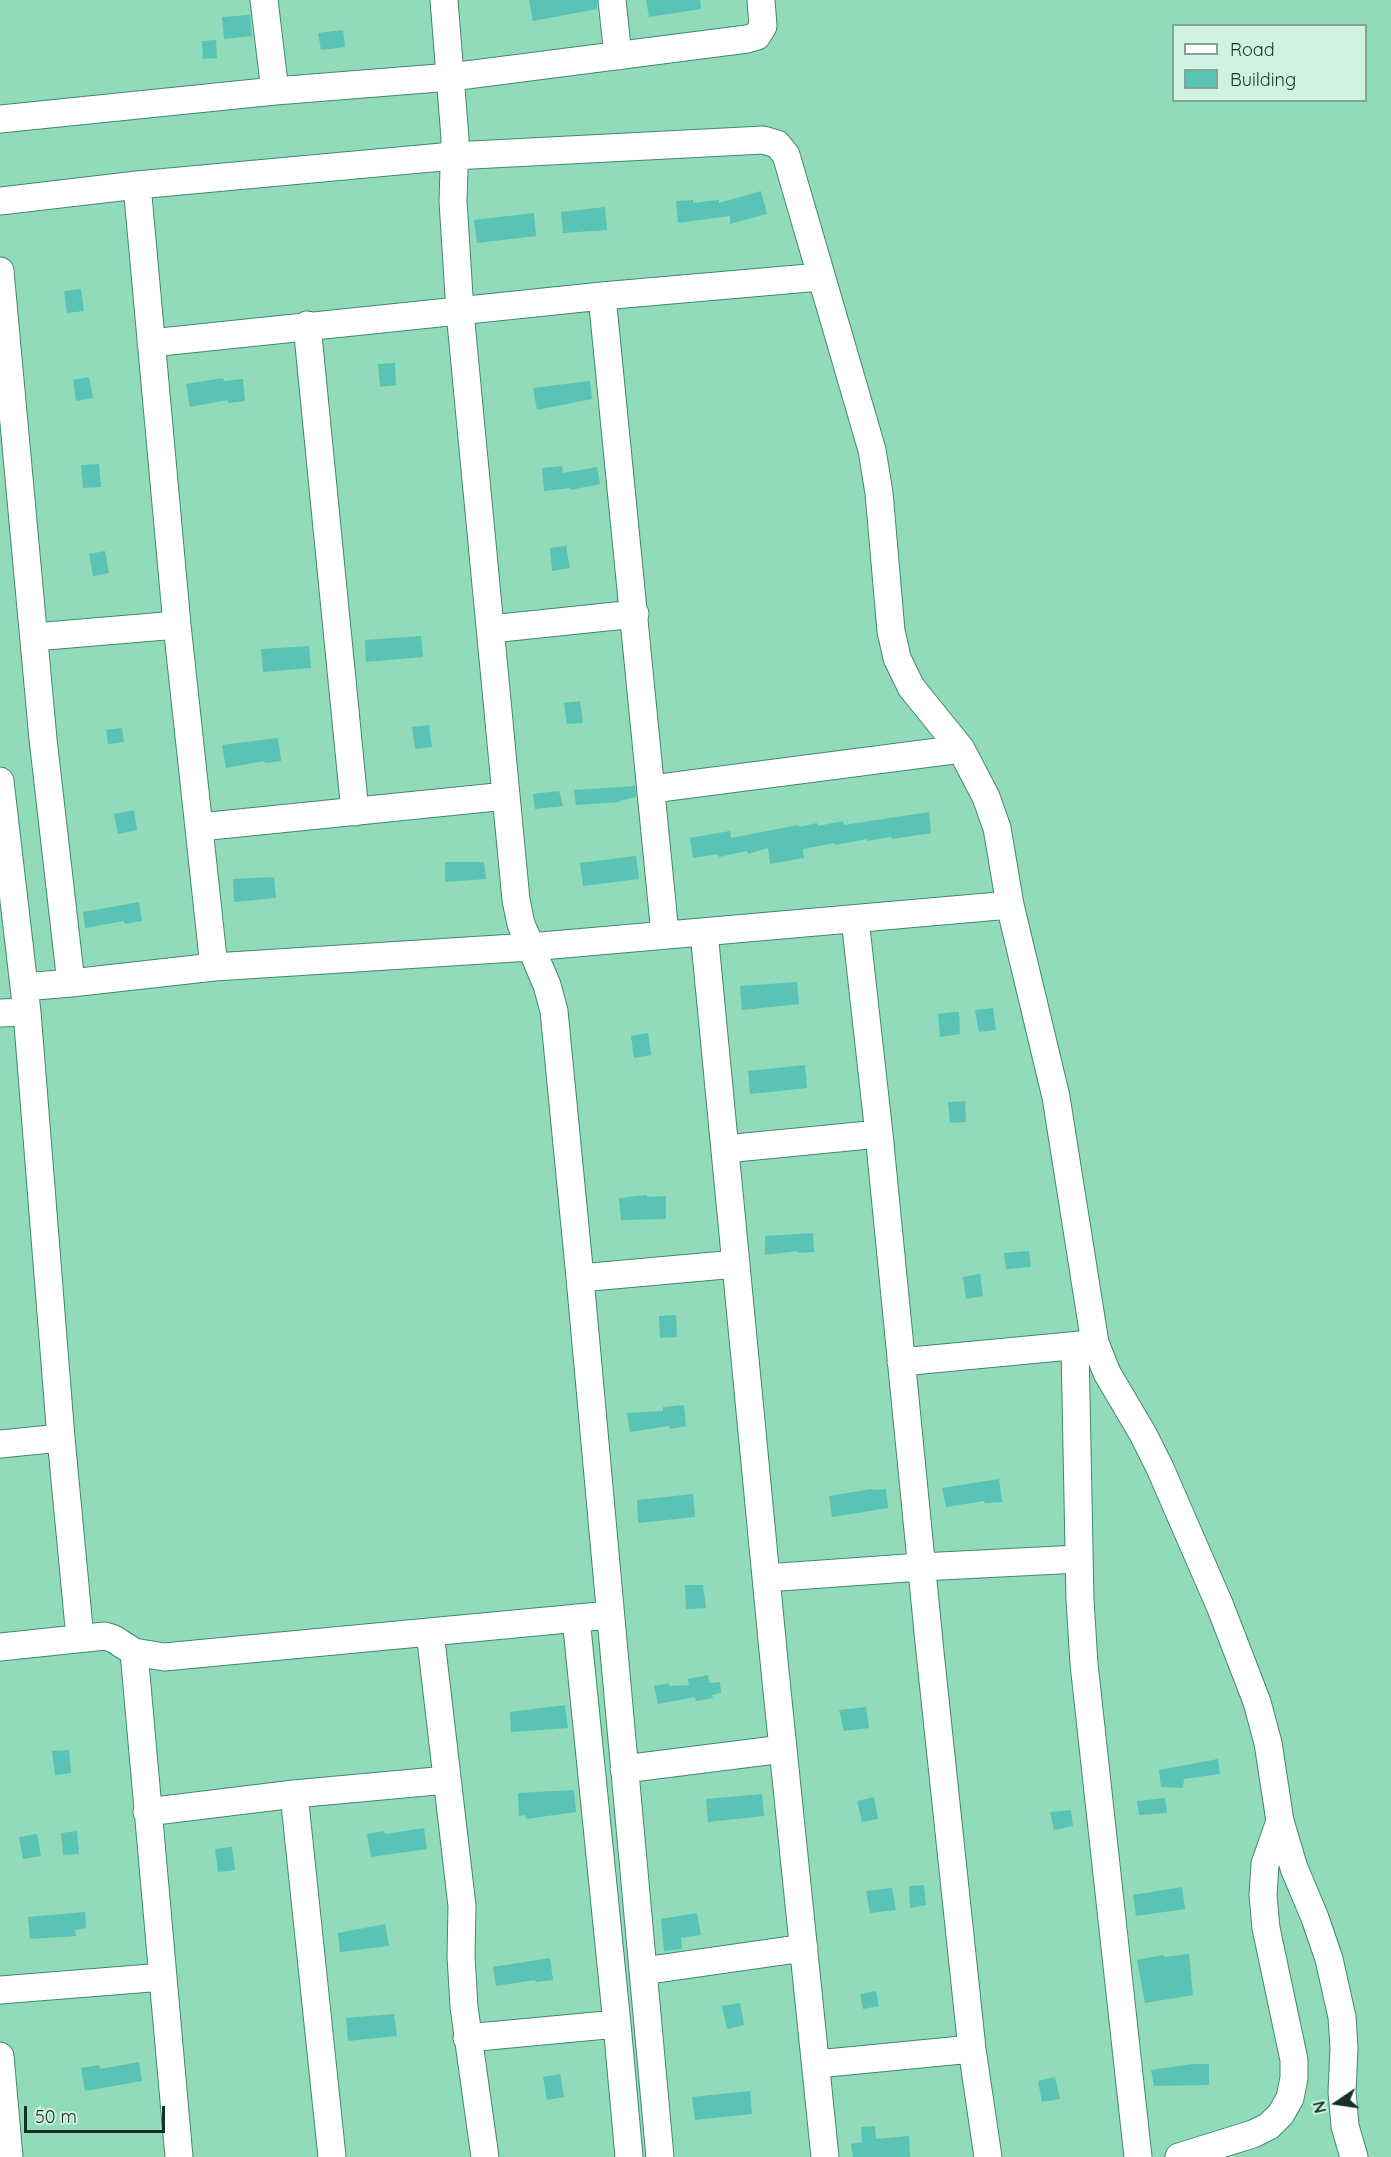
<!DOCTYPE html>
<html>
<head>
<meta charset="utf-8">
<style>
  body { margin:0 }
  #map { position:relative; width:1391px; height:2157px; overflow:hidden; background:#91daba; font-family:Quicksand,sans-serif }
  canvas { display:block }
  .legend { position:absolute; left:1172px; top:24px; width:195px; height:78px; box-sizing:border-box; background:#cff2e1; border:2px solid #84a596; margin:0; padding:8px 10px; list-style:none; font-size:18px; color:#133225 }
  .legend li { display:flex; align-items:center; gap:12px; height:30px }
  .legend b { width:30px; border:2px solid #84a596 }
  .north { position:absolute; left:1307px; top:2073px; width:60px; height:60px; -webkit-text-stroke:4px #cff2e1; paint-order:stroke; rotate:257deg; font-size:16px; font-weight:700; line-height:24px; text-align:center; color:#133225 }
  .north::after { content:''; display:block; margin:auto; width:21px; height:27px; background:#133225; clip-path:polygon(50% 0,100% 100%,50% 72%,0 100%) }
  .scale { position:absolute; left:24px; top:2106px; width:141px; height:27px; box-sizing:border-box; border:3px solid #133225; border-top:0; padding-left:8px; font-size:18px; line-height:21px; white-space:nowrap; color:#133225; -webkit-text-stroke:4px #cff2e1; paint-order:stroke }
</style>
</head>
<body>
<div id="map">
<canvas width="1391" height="2157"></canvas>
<ul class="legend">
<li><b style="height:8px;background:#fff"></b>Road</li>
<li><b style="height:16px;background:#59c3b6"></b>Building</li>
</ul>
<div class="north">N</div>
<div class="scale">50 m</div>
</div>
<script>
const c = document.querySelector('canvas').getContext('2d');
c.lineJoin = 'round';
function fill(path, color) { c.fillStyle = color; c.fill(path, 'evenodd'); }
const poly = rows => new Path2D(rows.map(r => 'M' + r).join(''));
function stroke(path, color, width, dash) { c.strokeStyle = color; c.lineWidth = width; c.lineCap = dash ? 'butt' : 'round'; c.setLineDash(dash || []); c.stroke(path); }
fill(poly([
  [529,0,597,0,597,9,533,21],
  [646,0,700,0,701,9,649,17],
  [250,15,252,36,224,39,222,17],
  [343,30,345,47,321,50,318,33],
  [216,40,217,58,203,59,202,41],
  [761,191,767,214,730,224,730,216,678,223,676,201,693,200,693,203,719,200,719,203],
  [605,207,607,230,563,233,561,212],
  [534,213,536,236,477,243,474,220],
  [81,289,84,311,67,313,64,291],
  [395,363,396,385,380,387,378,364],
  [89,377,93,398,76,401,73,380],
  [223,378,224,381,243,379,245,401,228,403,228,400,190,407,186,384],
  [590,381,592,399,537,410,533,388],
  [99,464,101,487,83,488,81,465],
  [562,466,563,473,597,467,600,484,570,490,570,488,544,491,542,468],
  [566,546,570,568,552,571,550,548],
  [105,551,109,573,93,576,89,554],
  [421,636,423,657,366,662,365,640],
  [309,646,311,668,263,672,261,649],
  [580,701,583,723,567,724,564,703],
  [429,725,432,747,415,749,412,727],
  [122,728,124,742,108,744,106,730],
  [278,738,281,761,265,763,264,761,226,768,222,745],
  [635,786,636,797,619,801,619,802,576,805,574,790],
  [559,791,563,806,535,809,533,794],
  [134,810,137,830,118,834,114,814],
  [929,812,931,833,892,839,891,837,867,841,867,839,835,845,834,843,803,849,804,858,770,864,768,848,748,854,747,851,719,857,718,854,693,858,690,838,730,831,731,838,798,825,799,827,817,823,818,826,843,821,844,825],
  [636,856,639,879,583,886,580,863],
  [445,862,484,862,486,879,445,882],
  [274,877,276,898,234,902,233,879],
  [139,902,142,921,125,924,124,921,85,928,83,912],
  [797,982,799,1004,742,1010,740,986],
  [993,1008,996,1030,979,1032,975,1010],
  [954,1012,959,1012,960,1034,940,1037,938,1014],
  [648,1033,651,1055,634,1058,631,1036],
  [805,1065,807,1088,750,1094,748,1071],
  [965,1101,966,1122,950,1123,948,1102],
  [647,1195,647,1197,666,1196,666,1219,621,1220,619,1198],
  [813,1233,814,1252,798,1253,798,1251,765,1255,765,1236],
  [1029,1251,1031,1267,1006,1269,1004,1253],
  [980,1274,983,1296,966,1299,963,1277],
  [676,1315,677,1337,660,1338,659,1316],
  [684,1405,686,1426,670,1429,669,1426,630,1432,627,1413,663,1411,663,1407],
  [999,1479,1002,1502,985,1503,984,1501,946,1507,942,1488],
  [872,1489,873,1490,886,1489,888,1508,832,1517,829,1496],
  [693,1494,695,1517,638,1523,637,1500],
  [685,1585,703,1585,706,1608,686,1609],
  [708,1675,709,1683,720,1682,721,1693,712,1695,713,1698,696,1701,695,1697,658,1704,654,1686,669,1683,669,1686,689,1685,688,1679],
  [565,1705,568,1728,511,1732,510,1712],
  [866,1707,869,1728,844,1731,839,1710],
  [69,1750,71,1773,55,1775,52,1751],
  [1218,1759,1220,1774,1184,1779,1183,1788,1161,1787,1159,1770],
  [574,1790,576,1812,526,1819,525,1815,519,1816,518,1793],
  [762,1794,764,1816,708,1822,706,1799],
  [874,1797,878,1819,862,1822,857,1801],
  [1165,1798,1167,1813,1139,1815,1137,1801],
  [1071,1810,1073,1826,1054,1830,1050,1812],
  [424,1828,427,1849,371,1857,367,1834,384,1831,385,1834],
  [77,1831,79,1854,63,1855,61,1833],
  [37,1834,41,1856,23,1859,19,1837],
  [232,1847,235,1870,218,1872,215,1849],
  [924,1885,926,1905,910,1908,909,1886],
  [1182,1887,1185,1909,1136,1916,1133,1895],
  [892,1888,896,1910,870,1913,866,1891],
  [85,1912,86,1928,75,1930,76,1936,30,1939,28,1917],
  [697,1913,701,1935,681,1938,682,1949,664,1951,661,1919],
  [385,1924,389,1946,340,1952,338,1933],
  [1189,1954,1193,1995,1145,2003,1137,1960,1163,1955,1164,1957],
  [550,1958,553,1980,536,1982,535,1980,496,1986,493,1967],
  [876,1991,879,2006,863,2009,860,1994],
  [740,2003,744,2025,727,2029,722,2006],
  [394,2014,397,2036,348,2041,346,2018],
  [139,2062,142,2081,85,2091,81,2068,99,2065,100,2069],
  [1192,2064,1209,2064,1209,2085,1154,2086,1151,2070],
  [560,2074,564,2097,547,2100,543,2077],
  [1055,2077,1060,2099,1042,2102,1038,2081],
  [750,2091,752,2114,695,2120,692,2097],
  [875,2126,876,2139,909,2136,910,2157,853,2157,851,2144,862,2142,861,2127]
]), '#59c3b6');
const minor = poly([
  [264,0,275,91],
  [444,0,455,138,453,201,460,312,516,900,521,924,547,985,554,1011,580,1278,660,2157],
  [612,0,618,56],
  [0,119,275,91,451,77,747,39,757,36,763,26,761,0],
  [137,185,177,625,214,967],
  [0,201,137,185,453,156,763,140,777,144,786,155,872,450,879,493,891,631,897,658,911,687,961,749,986,797,997,828,1010,905,1056,1097,1095,1343,1107,1373,1143,1434,1160,1468,1220,1606,1257,1702,1268,1743,1280,1821,1294,1868,1315,1918,1329,1959,1342,2017,1344,2048,1342,2092,1345,2126,1354,2157],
  [0,271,43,739,71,983,214,967,530,947,1010,905],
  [602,296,665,934],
  [307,325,355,812],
  [151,343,602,296,820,277],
  [491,629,635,614],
  [34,637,177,625],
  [0,781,27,1012],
  [652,789,961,749],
  [200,827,506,796],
  [855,919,879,1134,930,1652,972,2049,988,2157],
  [704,932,775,1671,825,2157],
  [24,987,71,983],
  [0,1013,27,1012,61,1438,80,1638],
  [725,1149,879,1134],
  [580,1278,736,1264],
  [1075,1346,1080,1600,1084,1664,1138,2157],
  [901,1362,1091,1344],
  [0,1444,61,1438],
  [766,1578,921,1567,1079,1559],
  [576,1618,617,2024,629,2157],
  [430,1632,462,1906,461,1956,464,2007,485,2157],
  [0,1647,105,1636,114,1639,134,1652,164,1657,610,1615],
  [134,1652,179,2157],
  [624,1769,783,1749],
  [294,1794,332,2157],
  [147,1812,294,1794,447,1780],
  [643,1971,804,1948],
  [0,1990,163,1977],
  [467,2038,617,2024],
  [0,2056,9,2157],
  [817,2064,972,2049],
  [1179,2157,1253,2134,1269,2126,1281,2114,1290,2098,1294,2078,1294,2060,1266,1928,1263,1895,1265,1864,1280,1821]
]);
stroke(minor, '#418a6c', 29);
stroke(minor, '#fff', 27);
</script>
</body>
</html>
